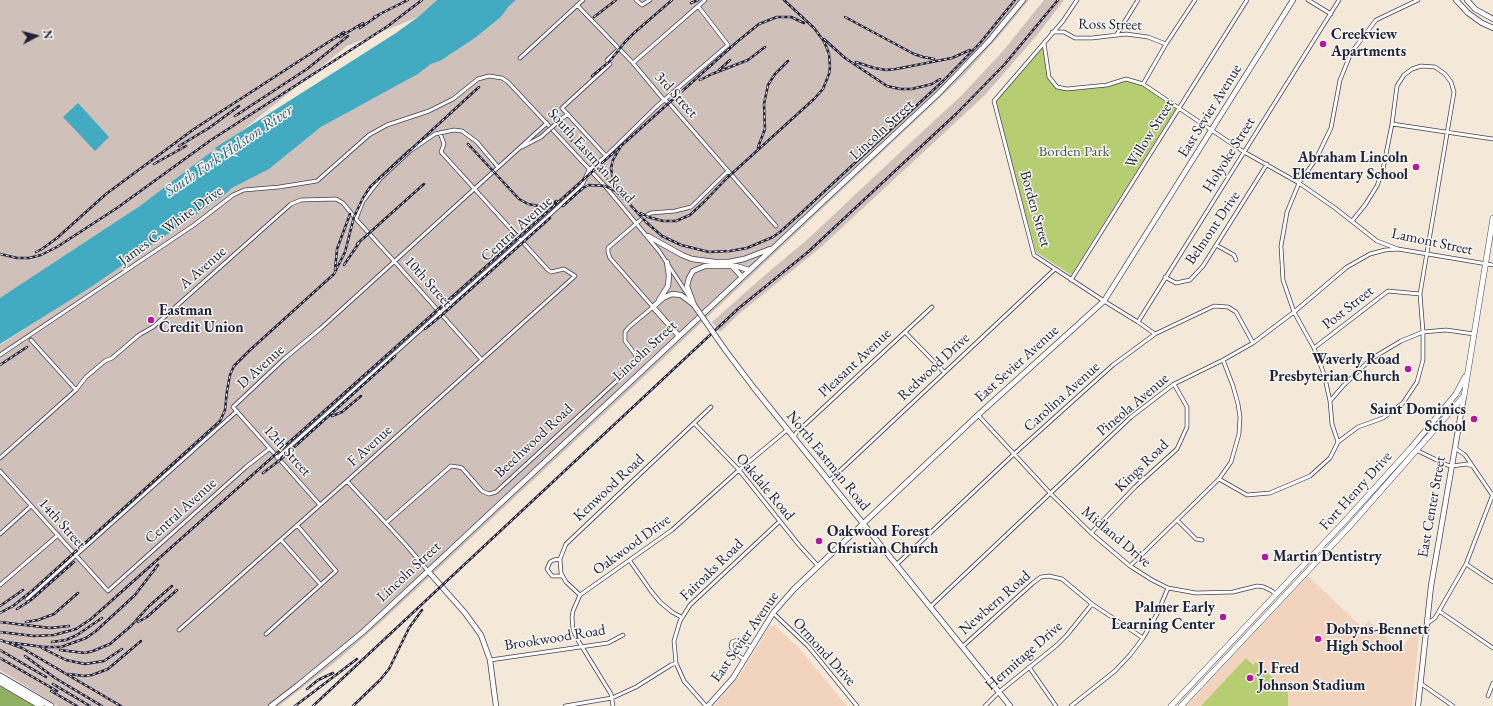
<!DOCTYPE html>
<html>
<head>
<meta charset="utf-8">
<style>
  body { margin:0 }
  #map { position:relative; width:1493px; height:706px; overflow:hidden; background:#f4e9d9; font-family:"EB Garamond",serif }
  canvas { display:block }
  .north { position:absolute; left:16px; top:16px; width:40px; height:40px; -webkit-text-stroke:3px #f6f6f2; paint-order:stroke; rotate:83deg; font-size:11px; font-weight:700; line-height:16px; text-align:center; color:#22223b }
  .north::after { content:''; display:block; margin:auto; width:14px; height:18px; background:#22223b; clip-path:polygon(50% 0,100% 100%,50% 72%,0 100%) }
</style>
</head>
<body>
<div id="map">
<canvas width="1493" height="706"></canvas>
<div class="north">N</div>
</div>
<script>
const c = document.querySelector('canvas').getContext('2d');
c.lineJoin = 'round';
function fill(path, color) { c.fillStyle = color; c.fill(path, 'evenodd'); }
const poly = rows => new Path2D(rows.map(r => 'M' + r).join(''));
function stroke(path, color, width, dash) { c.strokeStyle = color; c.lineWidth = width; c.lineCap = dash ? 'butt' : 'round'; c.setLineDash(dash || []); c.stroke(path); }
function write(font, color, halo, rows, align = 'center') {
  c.font = font + ' "EB Garamond",serif'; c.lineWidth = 3; c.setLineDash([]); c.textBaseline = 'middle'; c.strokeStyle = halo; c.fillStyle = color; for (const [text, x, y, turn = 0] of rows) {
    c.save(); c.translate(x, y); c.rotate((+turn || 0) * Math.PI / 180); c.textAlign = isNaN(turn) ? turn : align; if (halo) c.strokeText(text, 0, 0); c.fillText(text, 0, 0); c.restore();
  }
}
fill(poly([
  [1308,576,1362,627,1369,621,1399,650,1420,626,1412,706,1186,706],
  [774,625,799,648,847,706,714,706,740,675,769,627]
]), '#f2d4be');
fill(poly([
  [0,0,437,0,418,17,347,46,172,187,0,303],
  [516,0,1029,0,1000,35,964,75,648,373,379,624,339,659,279,706,58,706,0,670,0,345,147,249,232,188,270,168,321,127,418,74,431,64,440,61,475,38,501,17,509,6],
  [1044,0,1064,0,1038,34,985,95,820,248,740,313,720,332,712,322,765,275,808,239,909,144,962,95,1003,51]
]), '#cfc0ba');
fill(poly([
  [1044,46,1049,77,1057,87,1067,89,1127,81,1143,84,1177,107,1071,275,1036,252,995,102],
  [1246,658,1253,665,1256,662,1288,692,1288,706,1201,706]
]), '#b7cd71');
fill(poly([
  [0,686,23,699,35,706,0,706]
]), '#91b063');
fill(poly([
  [437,0,516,0,509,6,501,17,475,38,440,61,431,64,418,74,321,127,269,169,232,188,223,196,91,287,0,344,0,298,140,206,211,152,239,157,237,155,219,151,216,150,215,148,396,33,418,17],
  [78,103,109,137,95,151,63,117]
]), '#42abc2');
const street = poly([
  [636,0,642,5,650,0],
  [1077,0,1063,21,994,101,1034,255,1104,301,1138,322,1155,334],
  [1308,0,1331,14],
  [577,5,633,63,664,100,669,103,776,226],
  [1052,32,1064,32,1075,38,1092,38,1126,34,1148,37,1166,44],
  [1117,34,1138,0],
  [1044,43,1049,77,1057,87,1067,89,1107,85,1126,79,1143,84,1244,152,1299,183,1335,208,1377,241,1398,249,1493,265],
  [520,58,583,0],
  [633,63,705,0],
  [1143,84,1166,44,1195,0],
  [560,120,568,114],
  [1392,124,1493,139],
  [522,147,541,137],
  [606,156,562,108,610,64,607,60,619,49],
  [356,219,363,201,380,179,410,151,435,134,454,130,462,131,477,142,498,167],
  [1216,245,1234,255,1236,260],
  [1165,277,1176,283,1190,280,1203,266,1267,164],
  [1071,280,1247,0],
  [1138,322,1339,0],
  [905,332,944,372],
  [31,340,76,390],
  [1314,348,1388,291,1420,294],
  [0,355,194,225,233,195,244,190,279,187,317,181,369,135,387,125,429,111,453,99,478,79,489,76,502,78,508,82,605,186,659,251,690,298],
  [1330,401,1343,386,1371,359,1401,341,1423,332,1446,330,1474,334],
  [978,415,1051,494,1091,533,1130,566,1152,580,1168,588,1196,593,1233,592,1257,586,1264,587,1272,591,1276,595],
  [694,423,739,470,799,545,818,566],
  [794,438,796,433,932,307],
  [1338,442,1332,424,1330,401,1324,374,1314,348,1294,312,1283,280,1281,246,1287,212,1299,183,1316,159,1331,128,1340,80,1351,53,1376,20,1418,0],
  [1455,448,1465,455,1493,496],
  [1416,450,1447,465,1452,466,1467,464,1472,466],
  [0,458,76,390,86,377,105,361,112,358,139,335,153,327,291,204,301,200,336,199,343,203,356,219,394,261,482,360],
  [277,458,544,220,582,185,589,170,606,156,656,107,728,45,698,6],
  [0,471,108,591,246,467,269,449],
  [1219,479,1247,495,1270,493,1310,476,1330,458,1338,442,1358,427,1383,418,1403,403,1417,382,1423,360,1423,332,1420,294,1454,92,1451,82,1445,74,1435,67,1421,66,1412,69,1404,75,1397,86,1392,124,1383,169,1377,186,1365,205,1352,221],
  [347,481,406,545,428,571],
  [829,481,1055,269],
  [320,505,233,407,284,359,320,329,547,123],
  [1177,520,1196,539,1202,540],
  [386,523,451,466,458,467,462,468,482,491,489,494,496,492,634,365,636,358,635,354,625,341,625,332,629,327,653,307,610,258,608,252,608,248,645,216,651,213,675,211,691,207,728,171],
  [1091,533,1135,487,1177,449,1187,427,1187,407,1174,384],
  [0,534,31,506],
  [281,540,321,585],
  [560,559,554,560,550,562,547,569,552,576,562,576],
  [630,561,651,591,660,602,672,612,681,617],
  [1466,564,1493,582],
  [896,565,1014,454,1113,365,1155,334,1214,306,1228,307,1236,312,1253,343],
  [1130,566,1219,479,1231,462,1239,434,1240,417,1238,404,1233,386,1223,360],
  [0,585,58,535],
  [580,595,566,582,561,573,560,559,566,544,711,407],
  [27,599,237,411],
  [930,607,1131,417,1174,384,1223,360,1253,343,1294,312,1347,267,1370,254,1385,250,1398,249],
  [1439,611,1493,648],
  [773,613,808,646,857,706],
  [1428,623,1435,618,1466,564,1493,494],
  [179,630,347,481,575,276,564,269,551,272,548,270,441,152,444,144,440,133],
  [266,634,336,571,297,525],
  [962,647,1033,583,1041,577,1049,576,1062,579,1092,604,1143,638],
  [490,660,608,643,623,635],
  [745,660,739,656,732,649,731,646,732,642,737,640,752,647],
  [1029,667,1056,706],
  [1420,683,1453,706],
  [1488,696,1493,683],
  [565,706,612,698,636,687,671,665,676,663],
  [613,706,611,694,579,642,573,630,572,617,573,611,580,595,672,530,739,470,787,430],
  [706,706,684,681,676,663,674,641,680,621,690,605,780,521],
  [985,706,999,692,1057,645,1067,635,1092,604],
  [1071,706,1115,671,1130,655,1143,638,1157,614,1168,588]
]);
const secondary = poly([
  [1456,0,1468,13,1482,23,1493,28],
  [1467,0,1475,9,1493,19],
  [648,236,682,255,692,259,715,262,729,262,744,259,770,249],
  [732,266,742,277],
  [659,300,668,286,669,276,667,262],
  [694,305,687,286,689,278,693,271,705,266,736,266,749,270],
  [679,336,653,307,663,298,672,294,681,295,693,304],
  [726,351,754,388,1010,706],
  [428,571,465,613,481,635,490,660,496,706],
  [271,706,297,686,364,631,939,93,989,41,1023,0],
  [708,706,733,678,773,613,794,589,978,415,1104,301,1293,0],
  [1418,706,1431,586,1464,396]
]);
const primary = poly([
  [1171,706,1344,522,1411,448,1456,394,1465,377],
  [1181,706,1349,527,1464,396,1493,218]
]);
const highway = poly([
  [0,676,51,706],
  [0,682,41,706]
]);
stroke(street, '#424053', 4.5);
stroke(secondary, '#424053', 6);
stroke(primary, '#424053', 6);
stroke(highway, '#424053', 7);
stroke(street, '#fff', 3);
stroke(secondary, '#fff', 4.5);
stroke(primary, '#fff', 5);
stroke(highway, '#fff', 5.5);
const rail = poly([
  [691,3,698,0],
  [374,17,408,0],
  [594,17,616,0],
  [845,17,914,54,923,57,934,59],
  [360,28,379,15],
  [340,37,363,23],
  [824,39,845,58,887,86,900,89,912,89,932,84,940,79],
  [856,62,874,68,886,70,896,69,952,58,970,50],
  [719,70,730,60],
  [592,76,609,62,625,42,634,33,672,0],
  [700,80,712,74,748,60,765,47],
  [235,116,307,69,348,36],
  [560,128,646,222,662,236,681,245,709,252,730,251,747,248,773,237,780,232,800,214,943,81,980,43,1015,0],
  [468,144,519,199,528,204,539,206,550,204,557,201],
  [179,146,209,128,239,106],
  [758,147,765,129,764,104,768,85,775,74,788,61],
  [154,164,186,146],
  [616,187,613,180,611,168,613,160,621,146,738,41,759,24,777,17,791,17,804,23],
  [563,206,583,188,589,185,605,186,616,191,624,199],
  [641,213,648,217,663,221,676,221,690,215,704,202,727,178,814,99,823,89,829,74,830,67,829,54,826,46,823,40,814,28,784,0],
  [357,244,424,184],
  [36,252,42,249,57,238,106,194,194,129,344,32],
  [0,254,17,258,29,258,41,255,57,247,117,208,211,140,388,26,422,0],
  [344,265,361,240],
  [335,270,337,249,350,214],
  [425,329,442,315,550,218],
  [0,365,27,347],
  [332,416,342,412,361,396],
  [263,473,280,460,395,356],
  [0,606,23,590],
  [17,609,31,600,74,562],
  [0,613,13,606,33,590,220,421,225,410,227,391,230,375,234,366,250,350,334,274,345,252,354,217,363,198,370,187,479,87],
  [0,622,50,628,69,626],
  [26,622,38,620,54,614,78,593],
  [138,622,147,617,177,590],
  [0,632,34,636,54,635,76,629,91,619,621,146],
  [0,640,22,648,121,706],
  [6,642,44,647,61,647,86,638,96,631,135,595,158,565],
  [52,642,66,640,77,635,102,618],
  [42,648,66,660,85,664,104,661,122,649],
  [0,650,46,677],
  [60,650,85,653,93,651,110,644,131,626,149,606,172,586],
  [25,656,55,678,102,706],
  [0,658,57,691],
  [69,674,84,676,92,675,108,669,141,641],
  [53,684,90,706],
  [307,689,318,680,333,673],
  [51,691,77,706],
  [295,706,357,659],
  [313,706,739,308,808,252,956,114,1004,65,1058,0],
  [353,706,380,680,389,669,409,628,422,610]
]);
stroke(rail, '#22223b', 2.5);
stroke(rail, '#f6f6f2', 1, [3]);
const streetBridge = poly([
  [541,137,560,120]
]);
const secondaryBridge = poly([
  [694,305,726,351]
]);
stroke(streetBridge, '#424053', 4.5, []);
stroke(secondaryBridge, '#424053', 6, []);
stroke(streetBridge, '#fff', 3);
stroke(secondaryBridge, '#fff', 4.5);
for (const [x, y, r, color] of [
  [1323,44,4,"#b5179e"],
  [1416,167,4,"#b5179e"],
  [151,320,4,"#b5179e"],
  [1408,369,4,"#b5179e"],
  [1474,419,4,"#b5179e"],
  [819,541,4,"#b5179e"],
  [1265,557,4,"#b5179e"],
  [1223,617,4,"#b5179e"],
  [1318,639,4,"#b5179e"],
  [1250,678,4,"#b5179e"]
]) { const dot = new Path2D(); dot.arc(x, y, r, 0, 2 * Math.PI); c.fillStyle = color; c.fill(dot); stroke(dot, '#f6f6f2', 1.5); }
write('15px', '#22223b', '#f6f6f2', [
  ["Ross Street",1110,25,1],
  ["3rd Street",676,95,48],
  ["East Sevier Avenue",1210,111,-58],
  ["Lincoln Street",882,130,-43],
  ["Willow Street",1150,134,-58],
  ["Holyoke Street",1229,155,-58],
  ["South Eastman Road",591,156,48],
  ["Borden Street",1035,209,74],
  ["James C. White Drive",171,226,-36],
  ["Belmont Drive",1213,228,-56],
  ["Central Avenue",517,229,-42],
  ["Lamont Street",1432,242,12],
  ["A Avenue",203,268,-41],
  ["10th Street",428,282,48],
  ["Post Street",1348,308,-38],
  ["Lincoln Street",645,351,-43],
  ["Pleasant Avenue",855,363,-43],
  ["East Sevier Avenue",1017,364,-42],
  ["D Avenue",261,367,-42],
  ["Redwood Drive",934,367,-43],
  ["Carolina Avenue",1062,397,-42],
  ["Pineola Avenue",1133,405,-40],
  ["Beechwood Road",534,441,-43],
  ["F Avenue",370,446,-42],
  ["12th Street",287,451,48],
  ["North Eastman Road",828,461,51],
  ["Kings Road",1142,466,-44],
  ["Oakdale Road",765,487,50],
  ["Kenwood Road",609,488,-43],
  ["Fort Henry Drive",1356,491,-48],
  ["East Center Street",1432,507,-80],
  ["Central Avenue",181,511,-42],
  ["14th Street",62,524,48],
  ["Midland Drive",1116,537,40],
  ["Oakwood Drive",632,545,-36],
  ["Fairoaks Road",712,570,-44],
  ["Lincoln Street",409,572,-43],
  ["Newbern Road",995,603,-41],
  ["East Sevier Avenue",745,637,-55],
  ["Brookwood Road",555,638,-9],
  ["Ormond Drive",824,652,48],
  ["Hermitage Drive",1024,656,-41]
]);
write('bold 15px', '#22223b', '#f6f6f2', [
  ["Creekview",1331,35],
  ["Apartments",1331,52],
  ["Abraham Lincoln",1408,158,"right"],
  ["Elementary School",1408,175,"right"],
  ["Eastman",159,311],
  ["Credit Union",159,328],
  ["Waverly Road",1400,360,"right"],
  ["Presbyterian Church",1400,377,"right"],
  ["Saint Dominics",1466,410,"right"],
  ["School",1466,427,"right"],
  ["Oakwood Forest",827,532],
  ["Christian Church",827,549],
  ["Martin Dentistry",1273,557],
  ["Palmer Early",1215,608,"right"],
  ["Learning Center",1215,625,"right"],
  ["Dobyns-Bennett",1326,630],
  ["High School",1326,647],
  ["J. Fred",1258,669],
  ["Johnson Stadium",1258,686]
], 'left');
write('15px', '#4f554b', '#f6f6f2', [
  ["Borden Park",1074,152]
]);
write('italic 16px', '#2f5971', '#f6f6f2', [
  ["South Fork Holston River",229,151,-34]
]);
</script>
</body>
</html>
